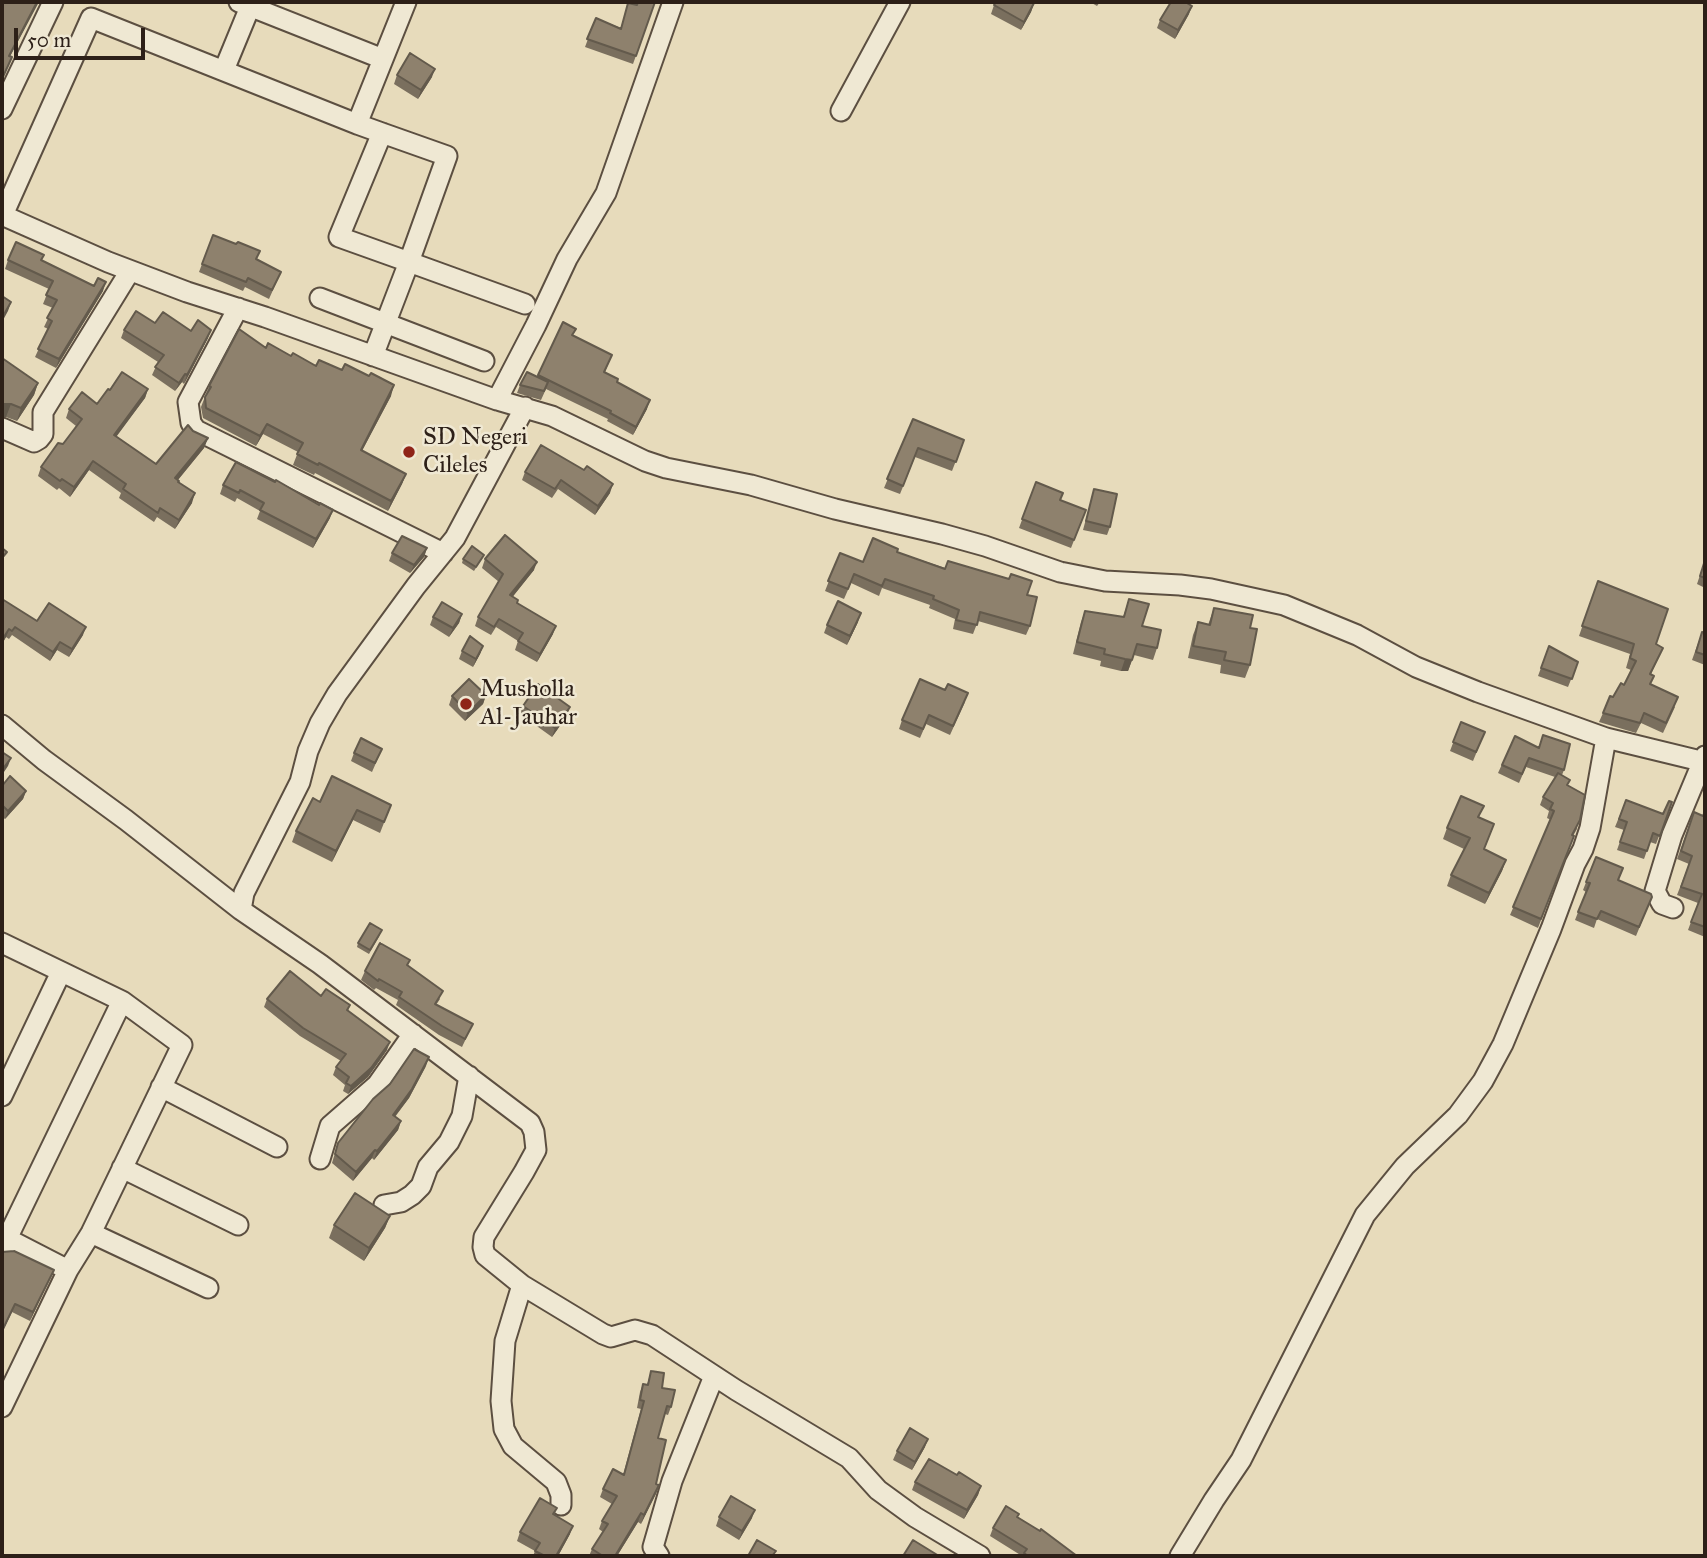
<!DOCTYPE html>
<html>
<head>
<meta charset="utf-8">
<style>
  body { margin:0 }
  #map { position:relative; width:1707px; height:1558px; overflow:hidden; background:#e7dbbb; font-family:"IM FELL Great Primer",serif }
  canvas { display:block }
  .frame { position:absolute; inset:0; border:4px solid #2d2018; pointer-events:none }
  .scale { position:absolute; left:14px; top:28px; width:131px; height:32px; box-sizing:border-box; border:4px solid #2d2018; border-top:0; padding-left:9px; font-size:21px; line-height:24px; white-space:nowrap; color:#2d2018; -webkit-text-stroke:5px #efe8d3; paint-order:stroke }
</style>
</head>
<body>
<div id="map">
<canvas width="1707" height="1558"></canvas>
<div class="frame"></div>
<div class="scale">50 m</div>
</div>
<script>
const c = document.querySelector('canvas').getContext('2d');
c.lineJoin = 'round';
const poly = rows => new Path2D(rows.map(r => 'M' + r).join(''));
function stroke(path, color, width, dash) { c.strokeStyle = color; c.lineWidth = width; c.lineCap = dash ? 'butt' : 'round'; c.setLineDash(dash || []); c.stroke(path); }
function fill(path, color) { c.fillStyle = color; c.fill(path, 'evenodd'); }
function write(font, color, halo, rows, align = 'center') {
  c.font = font + ' "IM FELL Great Primer",serif'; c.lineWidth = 5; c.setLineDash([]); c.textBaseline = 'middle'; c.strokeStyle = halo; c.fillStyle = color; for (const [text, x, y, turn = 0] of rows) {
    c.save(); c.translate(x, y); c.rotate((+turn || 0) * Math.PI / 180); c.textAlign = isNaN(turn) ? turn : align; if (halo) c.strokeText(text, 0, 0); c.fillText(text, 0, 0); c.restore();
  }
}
const minor = poly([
  [239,2,383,59],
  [224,70,252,2],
  [2,109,53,2],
  [841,111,900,2],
  [382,133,447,156,409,262,525,304],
  [2,215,108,262,187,292,265,317,497,400,552,416,645,461,666,468,751,485,835,509,942,534,985,546,1060,572,1105,581,1180,585,1211,589,1284,605,1357,635,1416,667,1478,692,1606,738,1705,762],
  [3,215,91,18,357,124],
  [320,298,484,361],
  [238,308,188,402,191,423,196,430,443,553],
  [373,356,409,262,339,237,382,133,357,124,406,2],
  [497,400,536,325,567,259,606,193,673,2],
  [525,407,455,538,416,586,337,694,320,723,308,751,300,782,244,893,241,910,320,964,530,1123,534,1132,536,1150,524,1172,484,1237,483,1247,485,1255,522,1285,603,1334,611,1337,635,1330,652,1335,736,1390,849,1458,878,1490,915,1517,980,1556],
  [2,428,34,442,39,439,43,434,43,412,130,271],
  [2,725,44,760,126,820,241,910],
  [1673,908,1662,904,1655,891,1672,835,1705,756],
  [2,943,122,1001,182,1045,91,1233,68,1270,2,1407],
  [161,1087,277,1147],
  [2,1096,61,972],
  [320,1159,330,1126,377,1085,413,1034],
  [122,1168,238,1225],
  [384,1205,401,1202,412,1195,421,1186,428,1167,449,1142,462,1116,469,1076],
  [91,1233,208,1288],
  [2,1236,68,1270],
  [2,1249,122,1001],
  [522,1285,505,1341,501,1401,504,1429,513,1446,556,1482,561,1495,561,1505],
  [659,1556,653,1547,672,1481,714,1376],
  [1180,1556,1214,1500,1241,1460,1365,1215,1405,1166,1458,1115,1483,1081,1503,1044,1551,929,1575,864,1583,849,1590,828,1606,738]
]);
stroke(minor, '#5c4f41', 23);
stroke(minor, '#efe8d3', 19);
fill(poly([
  [638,2,660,2,659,4,655,2,633,64,585,47,596,18,621,28,628,3,637,5],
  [1090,2,1100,2,1097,6],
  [1034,3,1031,12,1021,30,991,14,994,5],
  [1189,14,1175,39,1157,28,1160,20],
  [397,75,432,77,418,99,394,84],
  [213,235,281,272,269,299,245,287,243,291,199,272],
  [8,260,42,261,103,291,56,368,35,357,48,329,44,327,53,308,43,304,49,289,5,269],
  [563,322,576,329,573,336,612,355,605,372,647,409,633,435,607,421,608,419,546,389,541,400,517,393,520,385,537,377],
  [155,323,191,331,208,338,184,384,182,382,175,391,152,375,158,362,121,338,124,330],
  [266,348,291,356,391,396,362,451,406,474,402,484,388,511,315,473,314,475,293,465,298,452,263,434,256,446,203,418,201,407,209,386],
  [2,358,38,383,34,395,17,421,6,417,2,417],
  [148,389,145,398,116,436,156,464,193,431,208,438,204,448,178,480,178,483,192,503,175,529,157,517,154,522,119,498,121,493,89,470,70,497,59,488,57,490,38,476,41,467,63,444,76,426,66,418,69,409,97,404,110,390],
  [913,419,964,440,952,471,915,457,900,494,884,488],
  [525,472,610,493,595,515,558,489,552,498,522,480],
  [1036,482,1060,500,1086,510,1071,548,1019,528],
  [223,485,330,518,313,548,257,519,260,511,237,498,235,502,220,494],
  [1094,489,1110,527,1107,535,1083,530],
  [427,548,424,557,410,573,389,561,392,553],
  [897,552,1027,595,1030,626,1026,635,978,621,973,634,953,629,955,619,929,608,930,605,882,588,879,596,851,583,844,599,825,591,840,553,863,562],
  [484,555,474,571,462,563,463,559],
  [485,559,534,570,512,597,517,603,553,634,537,662,515,650,518,641,496,627,491,635,475,626,478,617,499,582,482,568],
  [1705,560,1705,588,1697,584],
  [1598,581,1656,644,1663,648,1651,674,1651,685,1675,707,1663,733,1641,723,1636,733,1599,722,1603,713,1624,685,1631,670,1626,668,1630,654,1579,636],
  [2,599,37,621,83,635,69,657,57,650,50,661,12,635,9,639,6,637,2,644],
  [1129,599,1142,626,1157,648,1153,660,1134,655,1128,671,1121,671,1100,666,1101,661,1073,654,1081,622,1085,611,1123,617],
  [1214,608,1250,628,1250,665,1245,678,1220,673,1221,665,1188,658,1193,635,1198,622,1208,625],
  [462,614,459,623,449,637,430,625,433,617],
  [858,622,847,645,824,633,827,625],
  [1702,632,1705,633,1705,665,1692,660],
  [483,646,480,654,473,667,459,659,462,651],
  [1549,646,1578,662,1568,687,1538,676],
  [486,695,483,704,465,721,449,705,452,696],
  [965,702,950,735,926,724,920,738,899,729,902,720],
  [523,706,567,716,552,737,520,714],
  [1461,722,1485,732,1473,761,1450,751],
  [1515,736,1564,770,1562,775,1568,786,1577,829,1573,836,1538,928,1510,915,1551,820,1547,818,1549,811,1540,805,1543,797,1555,777,1526,767,1519,783,1498,773],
  [382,749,372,772,351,761,354,753],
  [2,786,26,791,23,799,5,819,2,817],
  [1626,800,1663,814,1672,802,1656,844,1650,842,1644,859,1617,850,1624,830,1615,827],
  [320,802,391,805,380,833,353,820,332,862,292,842,296,831],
  [1705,811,1705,937,1688,930,1698,903,1677,895,1689,864,1677,859,1694,812,1703,816],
  [1479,818,1484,849,1506,860,1502,871,1485,904,1447,886,1451,875,1464,849,1443,839,1447,828],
  [1596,857,1618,880,1652,897,1636,936,1597,919,1594,928,1575,920,1586,892,1583,890],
  [380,935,369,954,357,947,358,943],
  [410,960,408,965,440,999,436,1005,473,1024,462,1047,439,1035,396,1005,398,1000,376,988,374,990,361,980,365,971],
  [321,996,350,1005,348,1011,387,1050,368,1077,348,1094,343,1091,345,1085,333,1075,336,1067,341,1061,300,1036,264,1007,267,999],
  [426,1066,409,1098,395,1117,401,1121,398,1130,374,1160,372,1158,353,1181,332,1163,338,1143],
  [390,1216,385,1228,364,1261,329,1238,334,1225],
  [2,1252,50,1278,30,1321,12,1312,2,1333],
  [651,1371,662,1388,671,1407,668,1415,665,1414,658,1438,656,1484,659,1485,641,1524,638,1522,617,1556,589,1556,592,1549,603,1532,599,1529,602,1521,612,1504,600,1497,603,1489,623,1475,641,1409,637,1408,640,1392,643,1384,647,1385],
  [925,1447,912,1470,893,1460,897,1451],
  [957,1475,981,1486,978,1495,964,1519,912,1490,915,1482],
  [557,1508,554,1515,570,1534,558,1556,533,1556,535,1551,517,1541,520,1532],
  [719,1517,752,1518,739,1540,716,1526],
  [1018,1517,1077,1556,1022,1556,990,1536,993,1528]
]), '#7a6f5e');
fill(poly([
  [37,2,39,2,6,64,9,56],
  [1034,3,1031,12,1021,30,1024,22],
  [1192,6,1189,14,1175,39,1178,30],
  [435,69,432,77,418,99,421,90],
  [106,282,103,291,56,368,59,359],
  [11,302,8,311,2,322,2,318],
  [211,330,208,338,184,384,187,375],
  [185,374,182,382,175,391,179,383],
  [38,383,34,395,17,421,21,408],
  [394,385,391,396,357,460,361,450],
  [148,389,145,398,111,444,114,435],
  [650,400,647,409,633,435,636,427],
  [2,404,11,404,6,417,2,417],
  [267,424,263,434,256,446,260,436],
  [208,438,204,448,172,487,175,478],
  [93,461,89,470,70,497,74,487],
  [406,474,402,484,388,511,391,501],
  [613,484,610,493,595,515,598,506],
  [195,493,192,503,175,529,179,520],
  [333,510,330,518,313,548,316,539],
  [427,548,424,557,410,573,414,565],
  [537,562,534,570,507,604,510,595],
  [861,613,858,622,847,645,850,636],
  [462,614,459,623,449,637,453,628],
  [556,626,553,634,537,662,540,654],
  [86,627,83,635,69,657,72,649],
  [9,629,6,637,2,644,2,640],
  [60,642,57,650,50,661,53,652],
  [483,646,480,654,473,667,476,659],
  [1125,659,1132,660,1128,671,1121,671],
  [486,695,483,704,465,721,468,713],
  [570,707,567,716,552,737,555,728],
  [11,758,8,766,2,775,2,770],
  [26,791,23,799,5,819,8,811],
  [357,810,353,820,332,862,336,851],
  [1506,860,1502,871,1485,904,1489,893],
  [390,1042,387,1050,368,1077,348,1094,351,1086],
  [429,1057,426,1066,409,1098,389,1124,393,1115],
  [401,1121,398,1130,374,1160,377,1151],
  [375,1150,372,1158,353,1181,356,1172],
  [390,1216,385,1228,364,1261,369,1248],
  [54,1270,50,1278,30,1321,33,1312],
  [928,1439,925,1447,912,1470,915,1462],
  [659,1485,656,1494,641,1524,644,1515],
  [981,1486,978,1495,964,1519,967,1510],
  [755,1510,752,1518,739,1540,742,1531],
  [641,1513,638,1522,617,1556,615,1556],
  [573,1526,570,1534,558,1556,556,1556]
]), '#635a4c');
const building = poly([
  [2,2,37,2,9,56,12,57,2,79,2,2],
  [638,2,655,2,636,56,587,39,596,18,621,29,628,3,637,5,638,2],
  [996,2,1031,2,1034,3,1024,22,994,5,996,2],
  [1171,2,1185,2,1192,6,1178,30,1160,20,1171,2],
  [410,53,435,69,421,90,397,75,410,53],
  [213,235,236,244,238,242,260,251,256,259,281,272,272,290,248,278,246,282,202,264,213,235],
  [16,242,44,255,41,260,94,286,98,278,106,282,59,359,38,349,52,321,47,318,57,300,46,295,53,281,8,260,16,242],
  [2,296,11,302,2,318,2,296],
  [136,311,155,323,163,312,191,331,198,320,211,330,187,375,185,374,179,383,155,367,164,355,124,330,136,311],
  [563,322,576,329,572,335,612,355,604,372,618,379,617,382,650,400,636,427,610,413,611,411,538,375,563,322],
  [239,329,266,348,268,343,291,356,293,353,316,366,319,360,342,370,345,364,369,376,371,373,394,385,361,450,406,474,391,501,319,463,318,465,297,454,303,443,267,424,260,436,206,408,205,397,211,387,209,386,239,329],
  [2,358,38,383,21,408,11,404,2,404,2,358],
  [122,372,148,389,114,435,156,464,188,425,193,431,208,438,175,478,179,481,178,482,195,493,179,520,160,508,158,513,123,489,126,484,93,461,74,487,62,479,60,481,41,467,58,443,63,444,82,419,69,409,82,392,97,404,108,389,110,390,122,372],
  [527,372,548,382,544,391,520,385,527,372],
  [913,419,964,440,956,462,918,448,903,486,887,479,913,419],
  [541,445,584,470,587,466,613,484,598,506,561,480,555,489,525,472,541,445],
  [236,462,275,482,276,480,319,505,320,503,333,510,316,539,260,510,264,503,240,490,239,493,223,485,236,462],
  [1036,482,1063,493,1060,500,1086,510,1074,540,1022,519,1036,482],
  [1094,489,1117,494,1110,527,1086,521,1094,489],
  [505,535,537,562,510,595,518,600,517,603,556,626,540,654,518,641,523,633,499,619,494,627,478,617,503,574,485,559,505,535],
  [402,536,427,548,414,565,392,553,402,536],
  [873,538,898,549,897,552,945,569,948,561,1009,579,1011,574,1032,581,1027,595,1037,597,1030,626,980,612,977,625,956,620,959,610,933,599,934,596,885,579,882,586,854,574,848,589,828,581,840,553,863,562,873,538],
  [472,546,484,555,476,567,463,559,472,546],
  [2,548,7,552,2,558,2,548],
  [1705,560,1705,578,1700,576,1705,560],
  [1598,581,1668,609,1656,644,1663,648,1650,674,1654,676,1650,684,1678,697,1666,723,1644,713,1640,723,1603,713,1610,696,1613,697,1621,683,1624,685,1636,661,1630,658,1634,644,1582,626,1598,581],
  [2,599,37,621,49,603,86,627,72,649,60,642,53,652,15,627,12,631,9,629,2,640,2,599],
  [1129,599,1149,604,1142,626,1161,630,1157,648,1137,644,1132,660,1125,659,1104,654,1105,649,1077,642,1085,611,1124,617,1129,599],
  [838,601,861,613,850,636,827,625,838,601],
  [442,602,462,614,453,628,433,617,442,602],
  [1214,608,1253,615,1250,628,1257,629,1250,665,1224,660,1226,652,1193,646,1198,622,1210,625,1214,608],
  [1702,632,1705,633,1705,655,1696,652,1702,632],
  [470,636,483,646,476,659,462,651,470,636],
  [1549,646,1578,662,1572,679,1541,668,1549,646],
  [469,679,486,695,468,713,452,696,469,679],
  [920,679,945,690,948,684,968,693,953,726,929,715,923,729,902,720,920,679],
  [538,684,570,707,555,728,523,706,538,684],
  [1461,722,1485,732,1476,752,1453,742,1461,722],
  [1543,735,1570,744,1564,770,1529,758,1522,774,1502,765,1515,736,1539,748,1543,735],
  [361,738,382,749,375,763,354,753,361,738],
  [2,752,11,758,2,770,2,752],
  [1558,773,1570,780,1567,785,1585,795,1580,820,1572,835,1574,836,1541,919,1513,907,1554,811,1550,809,1553,803,1543,797,1558,773],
  [10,776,26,791,8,811,2,805,2,786,10,776],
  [332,776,391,805,384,822,357,810,336,851,296,831,313,798,320,802,332,776],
  [1461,796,1484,806,1478,817,1494,824,1484,849,1506,860,1489,893,1451,875,1470,838,1447,828,1461,796],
  [1626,800,1663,814,1669,801,1672,802,1660,836,1653,833,1647,851,1620,842,1627,822,1619,819,1626,800],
  [1705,811,1705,927,1691,922,1702,894,1681,887,1692,856,1681,851,1694,812,1703,816,1705,811],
  [1596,857,1623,868,1618,880,1651,894,1652,897,1639,927,1601,911,1597,919,1578,912,1590,883,1586,882,1596,857],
  [370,923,382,930,370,950,358,943,370,923],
  [380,943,410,960,407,965,443,991,435,1004,473,1024,465,1039,442,1026,399,997,402,992,379,979,378,981,365,971,380,943],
  [290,971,321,996,326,989,350,1005,347,1010,390,1042,371,1068,351,1086,346,1083,349,1077,336,1067,346,1054,303,1028,267,999,290,971],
  [414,1049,429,1057,412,1089,393,1115,401,1121,377,1151,375,1150,356,1172,335,1154,338,1143,373,1099,390,1084,414,1049],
  [355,1193,390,1216,369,1248,334,1225,355,1193],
  [14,1251,54,1270,33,1312,15,1304,2,1331,2,1252,14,1251],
  [651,1371,664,1373,662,1388,675,1390,671,1407,667,1406,658,1438,666,1440,656,1484,659,1485,644,1515,641,1513,615,1556,603,1556,592,1549,608,1524,602,1521,617,1496,603,1489,613,1469,624,1475,644,1401,640,1400,643,1384,648,1385,651,1371],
  [910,1428,928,1439,915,1462,897,1451,910,1428],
  [929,1459,957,1475,959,1472,981,1486,967,1510,915,1482,929,1459],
  [731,1496,755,1510,742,1531,719,1517,731,1496],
  [540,1498,557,1508,553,1514,573,1526,556,1556,545,1556,535,1551,540,1543,520,1532,540,1498],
  [1006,1506,1019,1514,1017,1517,1040,1531,1041,1529,1077,1556,1028,1556,1024,1553,1027,1549,993,1528,1006,1506],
  [757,1540,776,1551,772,1556,748,1556,757,1540],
  [913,1540,939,1556,903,1556,913,1540]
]);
fill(building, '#8e816d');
stroke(building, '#635a4c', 2);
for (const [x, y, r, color] of [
  [409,452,7,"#8f2418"],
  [466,704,7,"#8f2418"]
]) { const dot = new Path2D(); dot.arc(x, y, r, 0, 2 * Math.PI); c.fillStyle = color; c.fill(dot); stroke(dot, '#efe8d3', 2.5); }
write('24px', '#2d2018', '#efe8d3', [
  ["SD Negeri",423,438],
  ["Cileles",423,466],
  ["Musholla",480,690],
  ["Al-Jauhar",480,718]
], 'left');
</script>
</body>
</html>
